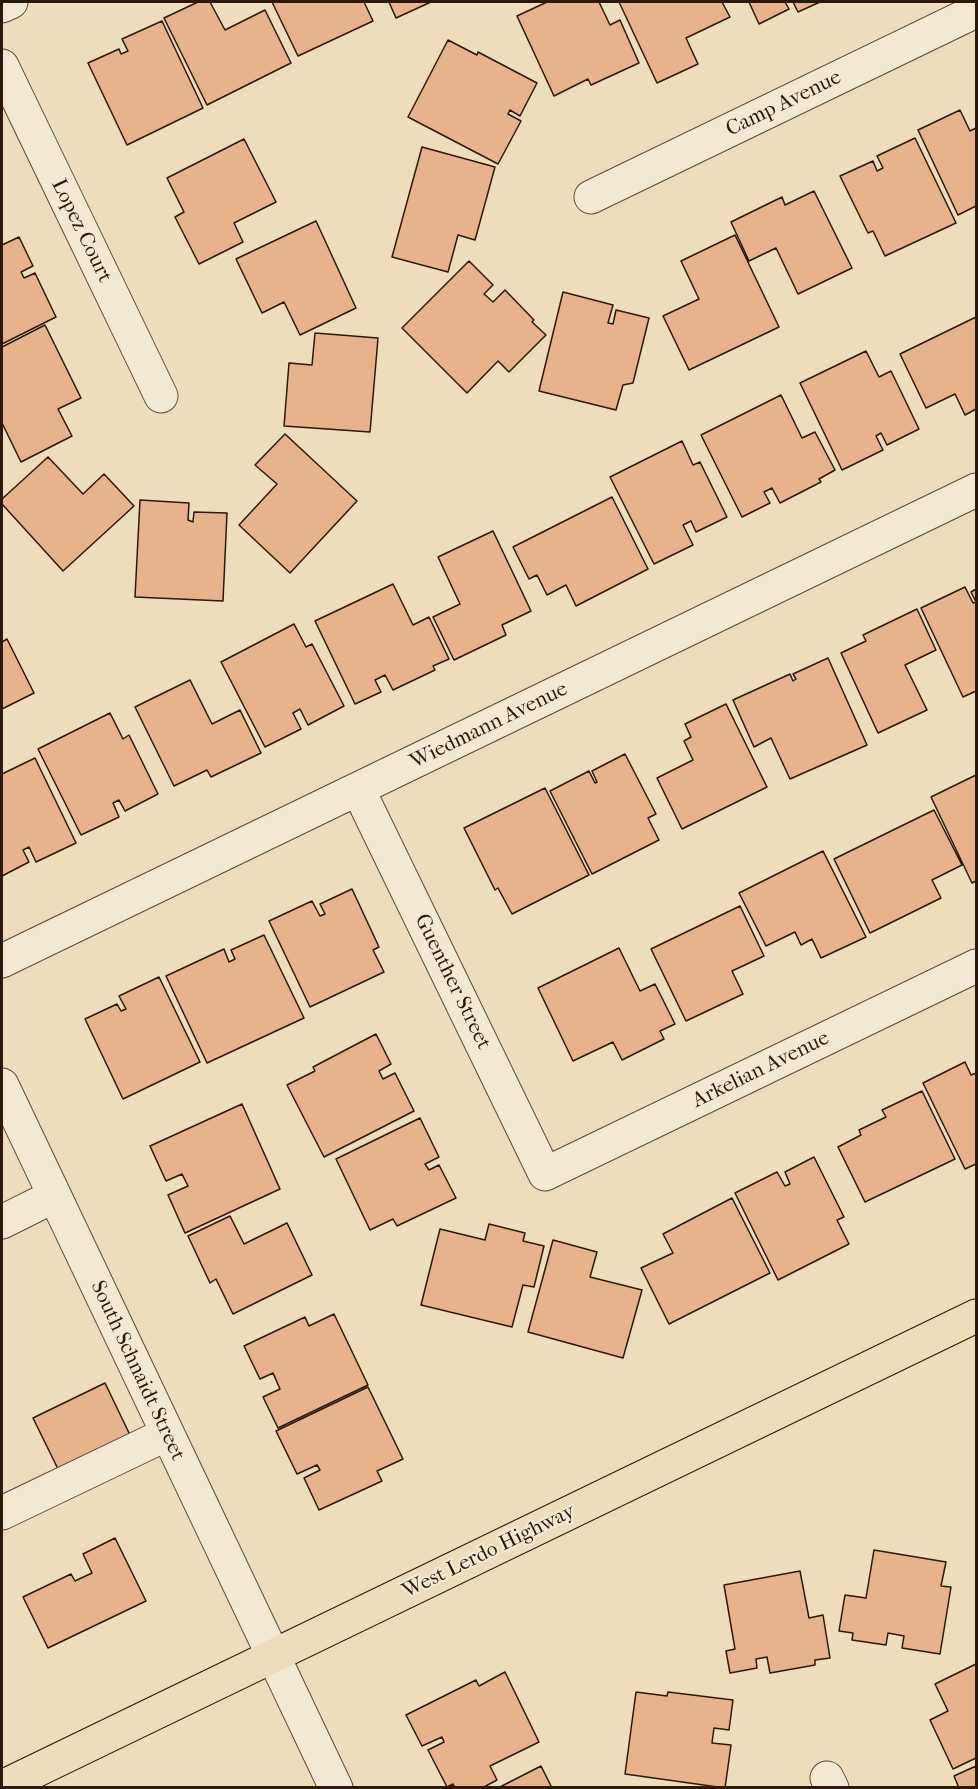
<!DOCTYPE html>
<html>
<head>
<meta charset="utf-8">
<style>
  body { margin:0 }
  #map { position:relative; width:978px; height:1789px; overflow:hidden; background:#edddbb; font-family:"IM FELL French Canon",serif }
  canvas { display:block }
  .frame { position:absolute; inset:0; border:3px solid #2c180c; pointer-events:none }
</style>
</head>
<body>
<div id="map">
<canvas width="978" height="1789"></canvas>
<div class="frame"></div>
</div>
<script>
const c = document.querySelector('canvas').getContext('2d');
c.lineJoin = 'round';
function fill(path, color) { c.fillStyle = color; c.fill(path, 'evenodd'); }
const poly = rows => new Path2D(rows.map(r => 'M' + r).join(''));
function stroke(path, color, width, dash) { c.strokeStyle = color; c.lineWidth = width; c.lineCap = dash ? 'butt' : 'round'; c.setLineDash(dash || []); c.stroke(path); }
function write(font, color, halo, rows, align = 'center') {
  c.font = font + ' "IM FELL French Canon",serif'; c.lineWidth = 4.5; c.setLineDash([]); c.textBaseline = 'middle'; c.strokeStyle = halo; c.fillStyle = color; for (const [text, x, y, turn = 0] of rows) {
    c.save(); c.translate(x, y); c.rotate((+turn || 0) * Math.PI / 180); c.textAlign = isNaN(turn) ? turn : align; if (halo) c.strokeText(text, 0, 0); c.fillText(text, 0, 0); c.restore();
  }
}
const building = poly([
  [198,2,210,2,225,30,265,10,291,63,207,105,164,18,198,2],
  [272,2,364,2,373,21,298,56,272,2],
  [389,2,431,2,396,18,389,2],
  [547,2,599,2,610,25,620,20,639,63,591,85,588,79,554,96,517,16,547,2],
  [619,2,722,2,730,17,686,38,698,64,657,83,619,2],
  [749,2,785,2,789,9,759,24,749,2],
  [793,2,820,2,798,12,793,2],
  [162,21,203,108,127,145,88,63,119,49,121,54,128,51,122,39,162,21],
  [448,40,477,55,478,52,537,83,520,116,510,110,508,114,521,121,498,164,408,117,448,40],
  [960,110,970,131,976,128,976,206,958,215,918,130,960,110],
  [915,138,956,223,885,256,873,231,868,233,840,176,873,161,877,171,883,168,877,156,915,138],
  [244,139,276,202,234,223,243,242,199,264,175,217,184,212,167,178,244,139],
  [422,147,495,167,475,240,458,235,448,272,392,257,422,147],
  [814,191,852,268,798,294,776,248,749,261,731,222,782,197,785,205,814,191],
  [316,221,356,308,300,335,284,302,262,313,236,259,316,221],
  [735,235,779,327,689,370,663,316,699,299,681,261,735,235],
  [19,237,33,266,21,272,24,278,35,273,56,317,2,344,2,245,19,237],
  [469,261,493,285,484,294,493,302,505,290,534,320,532,322,546,335,509,372,498,361,467,393,402,328,469,261],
  [563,292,613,305,608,323,613,324,616,310,649,318,633,383,623,385,616,410,539,391,563,292],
  [976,317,976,409,965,415,955,394,926,408,900,354,976,317],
  [45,325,81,398,58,409,72,436,21,462,2,423,2,347,45,325],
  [315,333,378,338,370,432,284,426,289,363,312,365,315,333],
  [866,351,879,377,891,371,919,429,887,445,881,433,876,436,883,450,842,470,800,383,866,351],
  [781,395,802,438,815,432,835,470,819,479,821,482,780,503,772,488,764,492,770,503,742,517,701,435,781,395],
  [285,434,357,501,290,573,239,525,277,484,255,465,285,434],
  [682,441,693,465,700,462,727,517,696,532,691,521,683,525,693,545,654,564,610,477,682,441],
  [48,457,83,494,104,474,134,506,63,571,2,504,2,499,48,457],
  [612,497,648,569,576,606,566,585,547,595,537,575,529,579,513,547,612,497],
  [140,500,189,503,188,520,193,522,194,512,227,513,223,601,135,597,140,500],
  [493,531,531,611,502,625,506,635,454,660,433,617,460,604,438,557,493,531],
  [393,584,413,625,429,617,449,659,433,666,435,670,393,690,385,675,375,680,381,692,355,704,315,621,393,584],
  [965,587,973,603,976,602,971,592,976,589,976,691,963,697,921,608,965,587],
  [917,609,936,650,905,665,927,710,878,733,841,653,866,641,863,635,917,609],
  [294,624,306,647,312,644,344,706,308,725,300,709,293,713,301,729,265,747,221,662,294,624],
  [7,639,34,693,2,709,2,642,7,639],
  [828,658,867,745,790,779,771,738,754,747,733,700,790,674,793,681,796,679,793,674,828,658],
  [190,680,212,724,240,710,261,753,211,777,207,770,174,786,135,707,190,680],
  [726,704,767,787,682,829,657,778,693,760,684,741,691,737,685,724,726,704],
  [110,713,123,739,129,735,158,794,125,811,119,800,113,803,119,817,81,835,38,749,110,713],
  [625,754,656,814,648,818,659,840,592,874,550,791,589,771,595,783,597,782,592,771,625,754],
  [35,758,76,843,36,862,29,847,23,850,29,862,2,876,2,774,35,758],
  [976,775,976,881,972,883,931,797,976,775],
  [545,788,589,875,512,914,498,888,495,890,464,828,545,788],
  [934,810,962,865,932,880,941,898,870,933,834,859,934,810],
  [823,851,866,937,821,958,812,939,801,945,795,932,766,946,739,893,823,851],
  [352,889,379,947,373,950,384,972,310,1007,269,921,312,901,320,916,325,914,320,904,352,889],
  [740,906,764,956,732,971,743,994,686,1021,651,949,740,906],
  [264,935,304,1018,207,1063,166,976,224,949,229,962,235,959,231,950,264,935],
  [619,948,640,991,655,984,675,1024,660,1031,664,1039,622,1060,613,1042,573,1061,538,988,619,948],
  [159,977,200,1062,123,1099,85,1019,117,1004,121,1011,126,1009,119,996,159,977],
  [376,1034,391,1064,379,1071,383,1079,395,1073,414,1111,324,1157,287,1085,315,1071,313,1067,376,1034],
  [965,1062,971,1075,976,1073,976,1164,965,1169,923,1083,965,1062],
  [922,1091,955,1159,865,1202,838,1147,861,1135,859,1130,886,1117,882,1110,922,1091],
  [242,1104,280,1189,185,1233,168,1195,188,1186,182,1174,166,1181,150,1146,242,1104],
  [420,1118,439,1157,425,1164,429,1170,439,1165,456,1198,397,1226,393,1219,370,1230,336,1159,420,1118],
  [814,1157,844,1217,837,1220,849,1244,778,1280,735,1193,777,1172,785,1186,790,1184,785,1172,814,1157],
  [732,1198,770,1273,669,1324,641,1268,673,1253,663,1234,732,1198],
  [230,1216,244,1244,287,1223,312,1275,233,1314,216,1279,210,1283,188,1236,230,1216],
  [489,1224,525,1233,523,1241,544,1246,534,1287,523,1285,512,1327,421,1305,440,1229,485,1240,489,1224],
  [553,1240,597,1252,590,1277,642,1290,623,1358,528,1332,553,1240],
  [334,1314,368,1385,278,1428,263,1397,280,1389,273,1373,260,1379,244,1346,305,1317,309,1326,334,1314],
  [105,1383,130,1435,58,1469,33,1418,105,1383],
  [368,1387,403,1459,377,1471,382,1481,319,1510,304,1478,320,1470,317,1465,297,1474,276,1431,368,1387],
  [115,1538,146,1601,48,1648,23,1597,71,1574,75,1581,92,1573,83,1554,115,1538],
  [874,1550,946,1562,941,1586,951,1587,940,1654,902,1648,904,1636,888,1633,886,1645,852,1640,853,1633,839,1631,845,1595,866,1598,874,1550],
  [800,1571,809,1618,823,1615,830,1658,815,1660,815,1665,770,1673,767,1657,756,1659,757,1668,730,1673,726,1651,735,1649,724,1585,800,1571],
  [976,1664,976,1758,953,1769,930,1720,948,1711,935,1684,976,1664],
  [505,1672,539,1742,490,1766,497,1780,482,1788,455,1788,453,1784,447,1787,428,1750,444,1742,442,1737,422,1746,406,1715,476,1680,479,1686,505,1672],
  [636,1692,667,1696,668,1692,733,1700,729,1730,714,1728,712,1743,731,1745,725,1788,625,1774,636,1692],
  [541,1766,552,1788,498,1788,541,1766],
  [976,1766,976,1788,959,1788,954,1776,976,1766]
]);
fill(building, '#e6b38d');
stroke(building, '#2c180c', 1.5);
const minor = poly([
  [2,6,11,2],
  [2,66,161,396],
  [591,197,976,11],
  [358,789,545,1174,976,966],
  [2,961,976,490],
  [2,1085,336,1788],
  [2,1222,54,1196],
  [2,1513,167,1434],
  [827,1778,832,1788]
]);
const major = poly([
  [2,1787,976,1316]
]);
stroke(minor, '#5c4938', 35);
stroke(major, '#2c180c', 35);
stroke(minor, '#f3e9d3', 33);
stroke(major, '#edddbb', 33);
write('21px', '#2c180c', '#f3e9d3', [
  ["Camp Avenue",784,104,-26],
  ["Lopez Court",81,231,64],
  ["Wiedmann Avenue",489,726,-26],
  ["Guenther Street",452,982,64],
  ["Arkelian Avenue",761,1070,-26],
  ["South Schnaidt Street",137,1371,65],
  ["West Lerdo Highway",489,1552,-26]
]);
</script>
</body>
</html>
